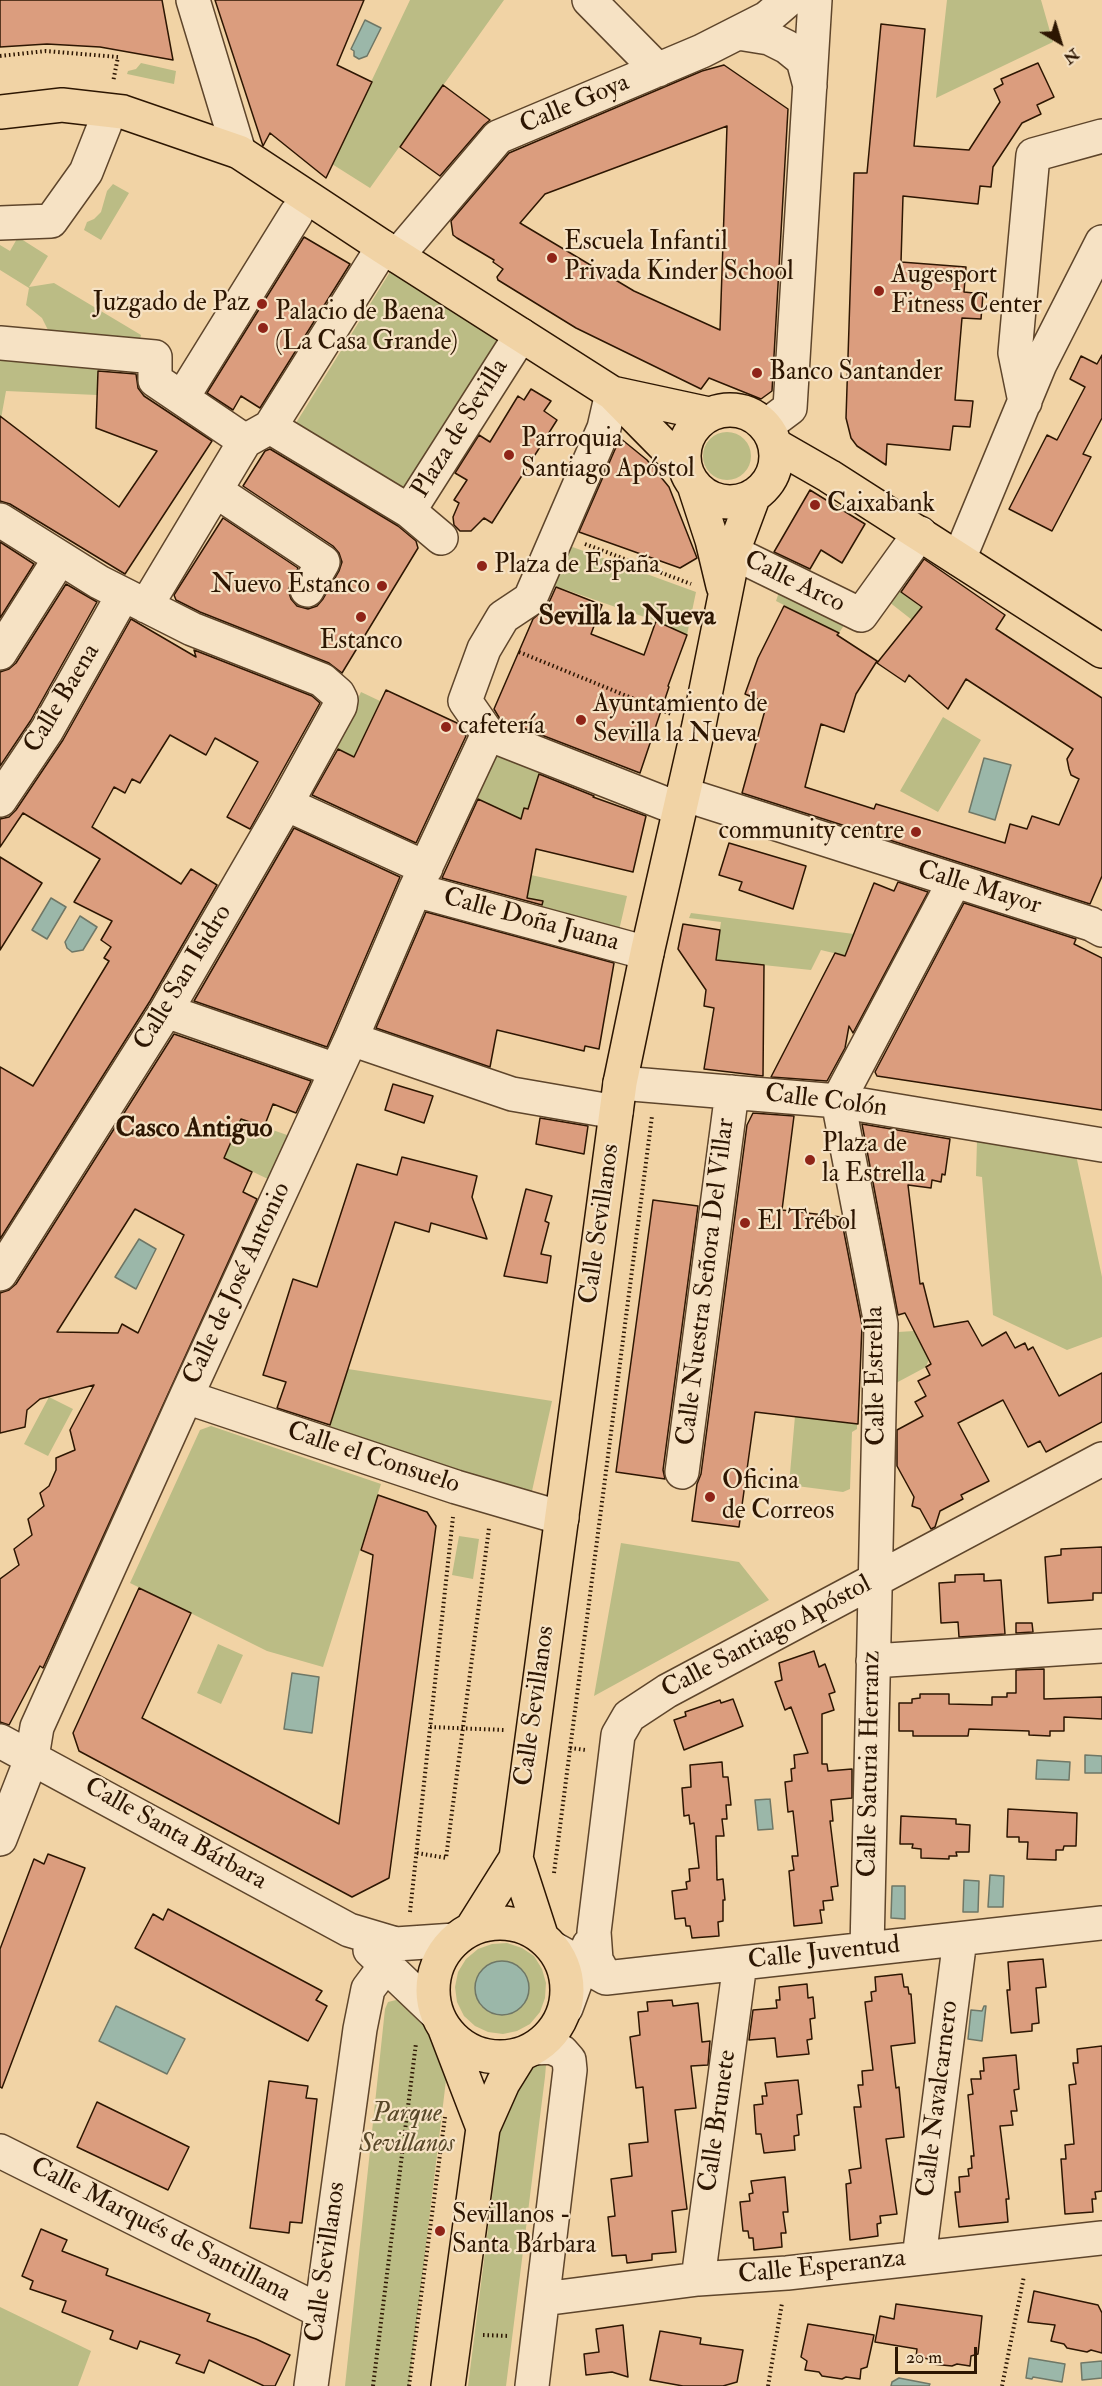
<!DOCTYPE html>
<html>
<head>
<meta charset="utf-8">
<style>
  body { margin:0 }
  #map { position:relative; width:1102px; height:2386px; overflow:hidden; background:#f1d3a5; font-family:"IM FELL Double Pica",serif }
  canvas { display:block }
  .north { position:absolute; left:1030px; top:12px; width:60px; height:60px; -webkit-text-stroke:4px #f6e2c4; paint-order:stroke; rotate:142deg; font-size:16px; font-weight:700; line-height:24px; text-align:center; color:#2d1602 }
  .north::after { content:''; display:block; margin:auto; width:21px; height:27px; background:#2d1602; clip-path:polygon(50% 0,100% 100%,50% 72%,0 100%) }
  .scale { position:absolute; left:895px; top:2347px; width:82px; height:27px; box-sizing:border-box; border:3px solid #2d1602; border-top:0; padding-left:8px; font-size:18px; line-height:21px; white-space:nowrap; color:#2d1602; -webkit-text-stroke:4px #f6e2c4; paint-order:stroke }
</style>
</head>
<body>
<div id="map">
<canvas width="1102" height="2386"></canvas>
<div class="north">N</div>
<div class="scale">20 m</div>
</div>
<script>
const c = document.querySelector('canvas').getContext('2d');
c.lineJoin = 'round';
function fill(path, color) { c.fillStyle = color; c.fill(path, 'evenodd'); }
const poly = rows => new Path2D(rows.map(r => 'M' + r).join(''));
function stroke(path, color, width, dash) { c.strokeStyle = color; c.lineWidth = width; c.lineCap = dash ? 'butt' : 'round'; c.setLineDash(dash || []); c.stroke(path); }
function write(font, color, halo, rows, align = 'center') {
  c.font = font + ' "IM FELL Double Pica",serif'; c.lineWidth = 4.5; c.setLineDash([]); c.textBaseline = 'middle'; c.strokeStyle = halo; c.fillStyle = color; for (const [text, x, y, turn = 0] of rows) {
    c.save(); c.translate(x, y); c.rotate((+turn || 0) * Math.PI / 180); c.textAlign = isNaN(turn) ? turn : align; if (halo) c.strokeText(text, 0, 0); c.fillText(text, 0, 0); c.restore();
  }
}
fill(poly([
  [410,0,504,0,370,188,332,164],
  [947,0,1041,0,1053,42,936,98],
  [141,63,176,71,174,84,127,74,128,71,136,69],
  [113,184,129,193,101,240,84,230,87,222,94,219,101,212,107,191],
  [18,237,48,256,29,287,54,283,141,335,139,344,52,338,42,318,26,305,29,288,0,270,0,245,10,251],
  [390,272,499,340,399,499,291,431],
  [0,353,98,359,97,395,6,391,0,424],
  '703 456a24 24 0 1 1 48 0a24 24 0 1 1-48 0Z',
  [567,545,696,592,687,635,656,621,549,584],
  [893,586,939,621,930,634,884,598],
  [779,592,850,616,839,633,776,601],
  [361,692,380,701,362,739,366,763,335,747],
  [943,717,981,740,938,812,900,791],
  [493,752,540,770,529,809,524,808,519,826,506,812,473,796],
  [531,875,627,896,617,939,540,918,543,901,526,898],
  [691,913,854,934,879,944,870,962,821,950,811,970,715,960,721,922,689,918],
  [241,1119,290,1136,270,1180,224,1158],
  [977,1140,1076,1155,1102,1277,1102,1337,1067,1350,993,1315,982,1177,976,1176],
  [914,1331,929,1359,926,1367,896,1383,898,1332],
  [348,1369,552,1401,532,1491,526,1493,329,1430],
  [49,1397,73,1409,48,1456,24,1444],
  [795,1416,857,1424,857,1429,852,1432,850,1489,843,1492,789,1485],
  [211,1426,381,1484,323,1667,267,1651,130,1583,200,1430],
  [459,1536,479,1539,473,1579,452,1575],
  [621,1543,739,1562,769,1600,594,1696],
  [218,1644,243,1655,221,1704,197,1693],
  [507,1943,522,1948,534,1956,542,1969,546,1983,545,1998,540,2012,530,2024,517,2031,503,2034,488,2032,475,2026,464,2016,457,2002,455,1987,458,1972,466,1959,478,1949,492,1944],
  [476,1981,505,2015,488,2011,481,2006,475,1990],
  [400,1999,420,2015,447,2072,409,2386,345,2386,385,2009,388,2002],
  [542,2063,546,2065,545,2077,506,2386,468,2386,504,2103,533,2064],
  [0,2307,91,2351,78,2386,0,2386]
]), '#bbbc85');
const water = poly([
  [365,20,381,28,367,56,359,59,354,56,354,51,351,49,365,20],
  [984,758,1011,765,995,820,969,812,984,758],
  [51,898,66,907,47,939,32,930,51,898],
  [80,916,97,927,83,950,72,952,67,948,65,942,80,916],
  [139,1239,156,1249,136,1289,115,1277,139,1239],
  [292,1673,319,1677,312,1733,284,1729,292,1673],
  [1085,1755,1102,1756,1102,1773,1085,1773,1085,1755],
  [1037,1760,1070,1762,1069,1780,1036,1779,1037,1760],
  [770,1799,773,1829,758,1830,755,1800,770,1799],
  [990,1875,1004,1876,1003,1907,988,1907,990,1875],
  [964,1880,979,1881,978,1912,963,1912,964,1880],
  [892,1886,905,1886,905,1919,891,1918,892,1886],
  '475 1988a27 27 0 1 1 54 0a27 27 0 1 1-54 0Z',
  [116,2006,185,2039,167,2074,99,2041,116,2006],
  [984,2006,986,2006,982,2041,968,2039,971,2010,982,2011,984,2006],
  [1029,2358,1065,2364,1062,2382,1033,2377,1032,2379,1026,2378,1029,2358],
  [1102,2361,1102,2378,1082,2380,1081,2363,1102,2361],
  [899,2378,930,2384,929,2386,891,2386,892,2382,899,2378]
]);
fill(water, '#9bb7a9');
stroke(water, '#6f7766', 1.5);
const building = poly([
  [0,0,162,0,173,60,100,47,47,44,0,47,0,0],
  [215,0,364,0,337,65,372,82,326,178,270,133,263,146,215,0],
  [881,24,925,29,914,146,969,150,1000,102,994,89,1003,84,1001,79,1038,63,1054,97,1037,105,1041,114,1022,123,993,167,991,187,980,186,978,204,903,196,901,262,966,267,964,292,983,294,981,319,962,318,955,400,973,401,970,427,953,426,950,450,887,444,886,465,857,446,851,438,846,418,854,173,867,173,881,24],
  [724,65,788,109,772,391,761,399,709,378,701,389,576,328,498,280,497,277,503,269,493,262,494,260,457,238,453,235,451,221,509,153,702,71,724,65],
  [727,126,720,330,634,291,520,223,545,194,727,126],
  [443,85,490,120,484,125,440,176,400,147,443,85],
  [304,237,350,264,260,408,241,396,233,410,207,393,304,237],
  [1102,355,1102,418,1083,454,1091,457,1052,531,1009,509,1047,435,1057,440,1085,387,1070,379,1081,356,1097,364,1102,355],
  [98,371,136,374,138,388,144,396,212,441,125,574,10,504,0,501,0,416,119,507,157,451,96,428,98,371],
  [531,389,551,401,544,411,557,420,492,523,484,518,471,531,460,531,454,525,453,517,459,503,454,500,467,480,455,473,479,435,490,442,518,396,524,400,531,389],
  [620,438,647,460,669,487,697,558,680,568,579,532,620,438],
  [270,449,398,526,416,541,418,548,342,673,329,663,200,612,176,600,174,595,223,518,298,568,288,590,291,599,297,606,308,609,317,606,323,599,339,571,342,562,339,553,333,546,243,486,265,451,270,449],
  [810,490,865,524,842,563,821,550,810,569,774,552,810,490],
  [0,542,34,564,0,618,0,542],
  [924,559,1005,615,996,629,1102,698,1102,876,1090,904,742,793,767,703,745,694,758,658,784,606,839,633,837,635,877,661,856,694,844,732,821,724,805,787,874,809,876,804,1005,843,1010,824,1027,829,1032,816,1059,825,1079,779,1071,775,1069,769,1067,759,1073,749,966,679,948,709,909,675,905,682,877,663,922,607,901,592,924,559],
  [66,584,97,602,31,720,0,766,0,672,9,669,16,663,66,584],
  [556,587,602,605,591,634,644,655,656,621,687,635,668,686,669,687,640,773,500,719,494,709,533,619,547,607,556,587],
  [131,619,196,657,194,650,312,696,320,703,250,829,227,817,258,762,215,738,206,755,170,735,140,783,132,779,125,793,114,787,92,827,181,884,191,869,217,885,150,1001,0,1239,0,1067,33,1086,109,961,104,958,111,947,101,940,112,921,74,902,100,859,23,813,0,847,0,819,9,817,16,810,63,740,131,619],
  [386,690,457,723,466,736,416,843,312,795,338,749,354,757,386,690],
  [539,774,594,796,593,797,646,816,633,872,536,849,527,898,543,901,542,905,442,878,478,799,521,819,524,808,528,809,539,774],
  [294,828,400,877,327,1047,194,1001,294,828],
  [729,843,806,866,793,909,739,890,742,882,719,875,729,843],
  [0,857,42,883,0,950,0,857],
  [898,882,928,892,853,1033,849,1026,845,1048,827,1081,771,1077,835,953,845,956,874,883,894,891,898,882],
  [964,903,1076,939,1074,944,1102,958,1102,1110,877,1076,875,1072,964,903],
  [426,912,614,963,599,1049,585,1046,584,1051,497,1030,490,1067,376,1028,426,912],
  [683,924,720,930,716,960,764,965,763,1076,704,1069,714,1008,704,1006,706,990,678,949,683,924],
  [174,1034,311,1081,296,1113,273,1104,264,1127,241,1119,224,1158,252,1172,243,1192,257,1199,43,1668,40,1666,9,1725,0,1722,0,1579,19,1565,14,1549,32,1535,28,1519,44,1506,40,1493,49,1486,56,1470,56,1458,75,1450,70,1430,94,1385,40,1399,27,1410,25,1427,0,1433,0,1293,9,1290,16,1284,174,1034],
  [135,1209,184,1235,138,1333,122,1324,118,1333,57,1332,135,1209],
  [393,1084,433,1096,424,1123,385,1110,393,1084],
  [753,1113,794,1116,782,1210,841,1217,862,1325,858,1424,755,1412,739,1527,692,1521,697,1484,701,1474,747,1125,753,1113],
  [540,1118,588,1126,584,1154,536,1144,540,1118],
  [862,1124,950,1139,945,1175,942,1174,941,1182,932,1180,931,1188,908,1185,920,1284,923,1283,934,1327,968,1321,982,1346,1006,1332,1015,1348,1025,1343,1028,1350,1033,1347,1059,1396,1102,1373,1102,1422,1046,1452,1040,1441,1028,1447,1003,1400,958,1423,989,1481,961,1495,963,1499,940,1511,935,1527,931,1529,920,1509,912,1506,914,1497,897,1466,897,1430,923,1416,915,1402,926,1396,918,1381,930,1375,926,1367,931,1364,905,1313,898,1315,862,1124],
  [402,1157,477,1176,472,1197,487,1239,431,1223,429,1232,395,1222,330,1425,277,1408,286,1382,263,1375,293,1279,317,1287,357,1164,397,1175,402,1157],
  [526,1189,552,1196,545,1221,549,1223,541,1254,551,1256,547,1283,504,1276,526,1189],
  [653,1200,698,1206,663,1470,665,1479,616,1472,653,1200],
  [378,1495,427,1512,436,1526,389,1878,352,1897,79,1751,73,1733,139,1588,191,1613,142,1718,339,1824,373,1555,361,1550,378,1495],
  [1102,1547,1102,1593,1093,1593,1093,1600,1048,1603,1045,1557,1061,1555,1061,1549,1102,1547],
  [984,1574,984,1581,1001,1580,1005,1634,959,1637,958,1622,941,1623,939,1583,955,1582,955,1575,984,1574],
  [1016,1623,1032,1623,1033,1632,1016,1633,1016,1623],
  [814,1651,819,1667,825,1664,835,1692,829,1694,834,1710,822,1714,822,1764,827,1764,828,1771,852,1769,852,1798,831,1800,833,1821,830,1821,838,1886,831,1887,833,1900,823,1901,824,1910,820,1910,822,1923,794,1926,789,1871,794,1870,792,1856,798,1856,793,1811,788,1812,785,1782,792,1781,791,1769,795,1768,794,1755,808,1753,791,1707,785,1710,775,1682,782,1680,779,1663,814,1651],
  [1044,1669,1044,1699,1102,1697,1102,1719,1064,1717,1064,1731,1050,1731,1050,1736,1029,1735,1029,1731,969,1729,968,1736,913,1736,913,1731,899,1731,899,1703,912,1703,912,1699,920,1698,920,1694,949,1694,949,1704,992,1705,992,1697,1007,1697,1007,1693,1016,1693,1016,1670,1044,1669],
  [733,1699,743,1726,684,1750,674,1720,686,1716,685,1712,720,1700,721,1703,733,1699],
  [722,1762,723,1777,728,1777,731,1805,726,1805,727,1819,722,1819,724,1836,716,1836,717,1880,723,1879,725,1900,723,1900,723,1921,718,1922,719,1936,692,1938,690,1926,686,1926,685,1918,675,1919,672,1891,687,1889,686,1882,690,1881,689,1869,699,1868,694,1823,690,1824,689,1815,684,1816,682,1788,691,1787,690,1765,722,1762],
  [1008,1809,1077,1813,1076,1846,1064,1846,1063,1850,1056,1850,1056,1860,1027,1859,1028,1842,1019,1842,1019,1837,1007,1837,1008,1809],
  [901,1816,956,1819,956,1824,970,1825,969,1852,956,1852,957,1856,949,1856,949,1859,921,1858,921,1849,912,1848,913,1844,900,1844,901,1816],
  [48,1854,85,1868,2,2088,0,2087,0,1949,34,1859,44,1864,48,1854],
  [168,1909,322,1991,316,2000,327,2006,308,2041,135,1948,153,1914,163,1920,168,1909],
  [1043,1959,1046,1987,1036,1988,1039,2023,1032,2024,1032,2031,1011,2033,1007,1990,1010,1990,1008,1962,1043,1959],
  [902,1974,904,1987,908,1987,909,1994,911,1994,915,2043,891,2046,896,2088,899,2087,904,2137,886,2139,897,2214,880,2216,881,2223,877,2224,878,2236,850,2240,846,2184,851,2183,849,2170,861,2168,854,2107,861,2107,858,2085,863,2085,862,2071,873,2070,865,2002,872,2001,871,1992,876,1991,875,1977,902,1974],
  [807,1984,808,1998,813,1997,815,2018,810,2019,812,2039,807,2040,809,2054,777,2057,775,2038,749,2040,753,2010,777,2008,776,2000,780,2000,779,1987,807,1984],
  [672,2000,673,2006,698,2003,702,2042,710,2041,708,2065,691,2066,696,2108,675,2110,687,2209,672,2211,676,2252,652,2254,652,2260,627,2263,626,2255,612,2256,608,2217,615,2216,611,2179,632,2176,629,2144,648,2142,643,2087,636,2088,630,2037,640,2035,638,2012,648,2011,647,2002,672,2000],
  [1102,2046,1102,2191,1095,2192,1096,2199,1092,2199,1093,2212,1065,2214,1061,2159,1066,2159,1065,2145,1074,2144,1069,2085,1076,2084,1073,2063,1078,2063,1077,2049,1102,2046],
  [1016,2055,1019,2089,1014,2090,1017,2111,1011,2111,1013,2125,1000,2126,1009,2199,1006,2199,1008,2222,959,2227,955,2192,960,2192,959,2177,969,2176,968,2169,972,2168,971,2156,974,2156,968,2095,973,2094,971,2079,981,2079,980,2071,984,2071,983,2058,1016,2055],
  [798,2080,802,2114,797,2115,799,2135,794,2136,795,2150,764,2153,761,2134,756,2134,754,2105,763,2104,762,2096,767,2096,765,2083,798,2080],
  [269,2081,308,2086,306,2098,317,2099,302,2223,290,2222,289,2233,250,2228,269,2081],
  [97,2102,189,2147,168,2190,77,2147,97,2102],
  [785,2177,788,2212,783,2212,786,2233,781,2233,782,2247,754,2250,753,2238,749,2238,748,2231,743,2231,740,2202,750,2201,749,2194,753,2193,751,2181,785,2177],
  [41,2229,67,2240,62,2251,108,2269,106,2275,210,2314,207,2321,256,2339,290,2355,275,2386,264,2386,209,2360,204,2373,176,2363,180,2355,140,2341,137,2349,110,2339,113,2331,62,2312,66,2301,30,2289,33,2281,22,2276,41,2229],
  [1034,2291,1098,2305,1102,2313,1102,2353,1091,2350,1087,2352,1067,2348,1064,2344,1051,2341,1055,2325,1028,2322,1034,2291],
  [896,2304,982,2316,978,2354,971,2356,970,2366,957,2364,952,2366,932,2364,929,2359,916,2357,917,2349,875,2342,880,2316,894,2319,896,2304],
  [808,2324,874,2335,867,2367,861,2369,860,2379,846,2377,842,2379,822,2376,819,2372,805,2370,807,2361,801,2357,808,2324],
  [623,2325,628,2377,612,2372,586,2375,584,2354,599,2352,596,2329,623,2325],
  [660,2331,701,2338,700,2344,743,2350,737,2382,723,2386,683,2386,650,2380,660,2331]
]);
fill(building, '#db9d7e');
stroke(building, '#2d1602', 1.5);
const minor = poly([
  [193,0,239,152],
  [589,0,658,70],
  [738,33,769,38,787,47,803,60,810,86],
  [0,223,51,221,86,172,105,124],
  [397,256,498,137,702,51,767,18,788,0],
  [0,343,155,357,155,380,245,441],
  [612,393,604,428,530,599,503,617,484,649,465,701,488,734,679,809],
  [182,398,296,214],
  [1025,402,1015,353,1033,155,1102,136],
  [766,426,790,408,815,0],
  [270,427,409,511,441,538],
  [245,441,270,427,383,247],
  [216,491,323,562,307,590],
  [409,511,521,335],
  [0,520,99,582,192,629,322,680,338,694,341,700,340,706,286,804,166,1011,0,1274],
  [734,553,861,615,920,533],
  [959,559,1040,364,1102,242],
  [146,606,245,441],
  [0,653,60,558],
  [683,794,1091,924,1102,930],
  [0,800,47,730,123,595],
  [286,804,426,868],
  [415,890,647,953],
  [166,1011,336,1070],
  [351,1039,512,1094,616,1112],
  [620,1083,838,1101,1102,1145],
  [186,1397,456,1487,562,1518],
  [682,1472,732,1092],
  [873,1661,1102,1646],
  [0,1741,349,1930,396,1944,455,1940],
  [0,1839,32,1757,37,1727,186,1397,351,1039,415,890,488,734],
  [554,1949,606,1978,1102,1923],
  [867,1949,881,1324,838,1101,954,882],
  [370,1950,436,2013],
  [606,1978,596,1960,594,1932,618,1735,629,1716,667,1691,1102,1459],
  [566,2008,589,1945],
  [0,2151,320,2311],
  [919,2258,960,1939],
  [698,2279,740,1963],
  [543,2299,698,2279,787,2273,1102,2238],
  [311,2386,360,2029,368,1989,386,1965],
  [532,2386,570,2070,569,2060,562,2052,551,2047,535,2048]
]);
const major = poly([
  [0,112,62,105,123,112,239,152,383,247,612,393,685,467],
  [612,393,709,414],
  '684 456a46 46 0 1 1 92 0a46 46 0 1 1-92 0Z',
  [775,445,829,476,1102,651],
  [694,485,712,540,723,586],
  [516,1858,541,1935],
  '433 1990a67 67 0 1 1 134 0a67 67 0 1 1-134 0Z',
  [472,1928,516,1858,620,1083,647,953,699,725,735,546,754,495],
  [445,2029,483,2128],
  [448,2386,483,2128,503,2083,521,2054]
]);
stroke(minor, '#5e452b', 36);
stroke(major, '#2d1602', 36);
stroke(poly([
  [0,56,46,51,118,57,113,82],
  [585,544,691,584],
  [519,652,671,714],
  [430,1727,504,1730],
  [570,1748,586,1750],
  [417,1853,446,1858,489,1528],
  [554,1873,652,1116],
  [410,1912,453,1517],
  [483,2335,509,2336],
  [373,2386,416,2043],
  [409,2386,445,2117],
  [768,2386,782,2303],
  [1002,2386,1024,2276]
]), '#2d1602', 4, [1.5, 3]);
stroke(minor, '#f6e2c4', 33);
stroke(major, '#f1d3a5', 33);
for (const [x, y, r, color] of [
  [552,258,6,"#8f2418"],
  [879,291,6,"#8f2418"],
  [262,304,6,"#8f2418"],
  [263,328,6,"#8f2418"],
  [757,373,6,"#8f2418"],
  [509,455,6,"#8f2418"],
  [815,505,6,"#8f2418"],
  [482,566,6,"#8f2418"],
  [382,586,6,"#8f2418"],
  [361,617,6,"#8f2418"],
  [581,720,6,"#8f2418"],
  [446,727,6,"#8f2418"],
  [916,832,6,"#8f2418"],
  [810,1160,6,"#8f2418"],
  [745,1223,6,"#8f2418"],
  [710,1497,6,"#8f2418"],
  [440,2231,6,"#8f2418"]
]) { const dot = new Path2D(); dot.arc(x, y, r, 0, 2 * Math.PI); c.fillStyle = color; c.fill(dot); stroke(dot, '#f6e2c4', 2); }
write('26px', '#2d1602', '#f6e2c4', [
  ["Calle Goya",575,105,-23],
  ["Plaza de Sevilla",461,429,-58],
  ["Calle Arco",794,583,26],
  ["Calle Baena",63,699,-59],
  ["Calle Mayor",979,889,17],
  ["Calle Doña Juana",531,921,15],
  ["Calle San Isidro",184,978,-59],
  ["Calle Colón",826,1102,7],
  ["Calle Sevillanos",601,1224,-82],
  ["Calle Nuestra Señora Del Villar",707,1282,-83],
  ["Calle de José Antonio",238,1284,-65],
  ["Calle Estrella",877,1376,-91],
  ["Calle el Consuelo",373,1459,18],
  ["Calle Santiago Apóstol",767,1638,-28],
  ["Calle Sevillanos",536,1706,-82],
  ["Calle Saturia Herranz",871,1764,-89],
  ["Calle Santa Bárbara",175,1835,29],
  ["Calle Juventud",824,1954,-6],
  ["Calle Navalcarnero",939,2099,-83],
  ["Calle Brunete",719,2121,-82],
  ["Calle Marqués de Santillana",160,2231,27],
  ["Calle Sevillanos",327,2262,-82],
  ["Calle Esperanza",822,2268,-6]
]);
write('26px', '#2d1602', '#f6e2c4', [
  ["Escuela Infantil",564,243],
  ["Privada Kinder School",564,273],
  ["Augesport",891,276],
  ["Fitness Center",891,306],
  ["Juzgado de Paz",250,304,"right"],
  ["Palacio de Baena",275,313],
  ["(La Casa Grande)",275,343],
  ["Banco Santander",769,373],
  ["Parroquia",521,440],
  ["Santiago Apóstol",521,470],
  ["Caixabank",827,505],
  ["Plaza de España",494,566],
  ["Nuevo Estanco",370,586,"right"],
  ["Estanco",361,642,"center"],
  ["Ayuntamiento de",593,705],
  ["Sevilla la Nueva",593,735],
  ["cafetería",458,727],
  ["community centre",904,832,"right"],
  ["Plaza de",822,1145],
  ["la Estrella",822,1175],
  ["El Trébol",757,1223],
  ["Oficina",722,1482],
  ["de Correos",722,1512],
  ["Sevillanos -",452,2216],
  ["Santa Bárbara",452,2246]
], 'left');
write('italic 26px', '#584829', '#f6e2c4', [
  ["Parque",407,2115],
  ["Sevillanos",407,2145]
]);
write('bold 27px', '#2d1602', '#f6e2c4', [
  ["Casco Antiguo",194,1130]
]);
write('bold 28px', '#2d1602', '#f6e2c4', [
  ["Sevilla la Nueva",627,618]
]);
</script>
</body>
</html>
